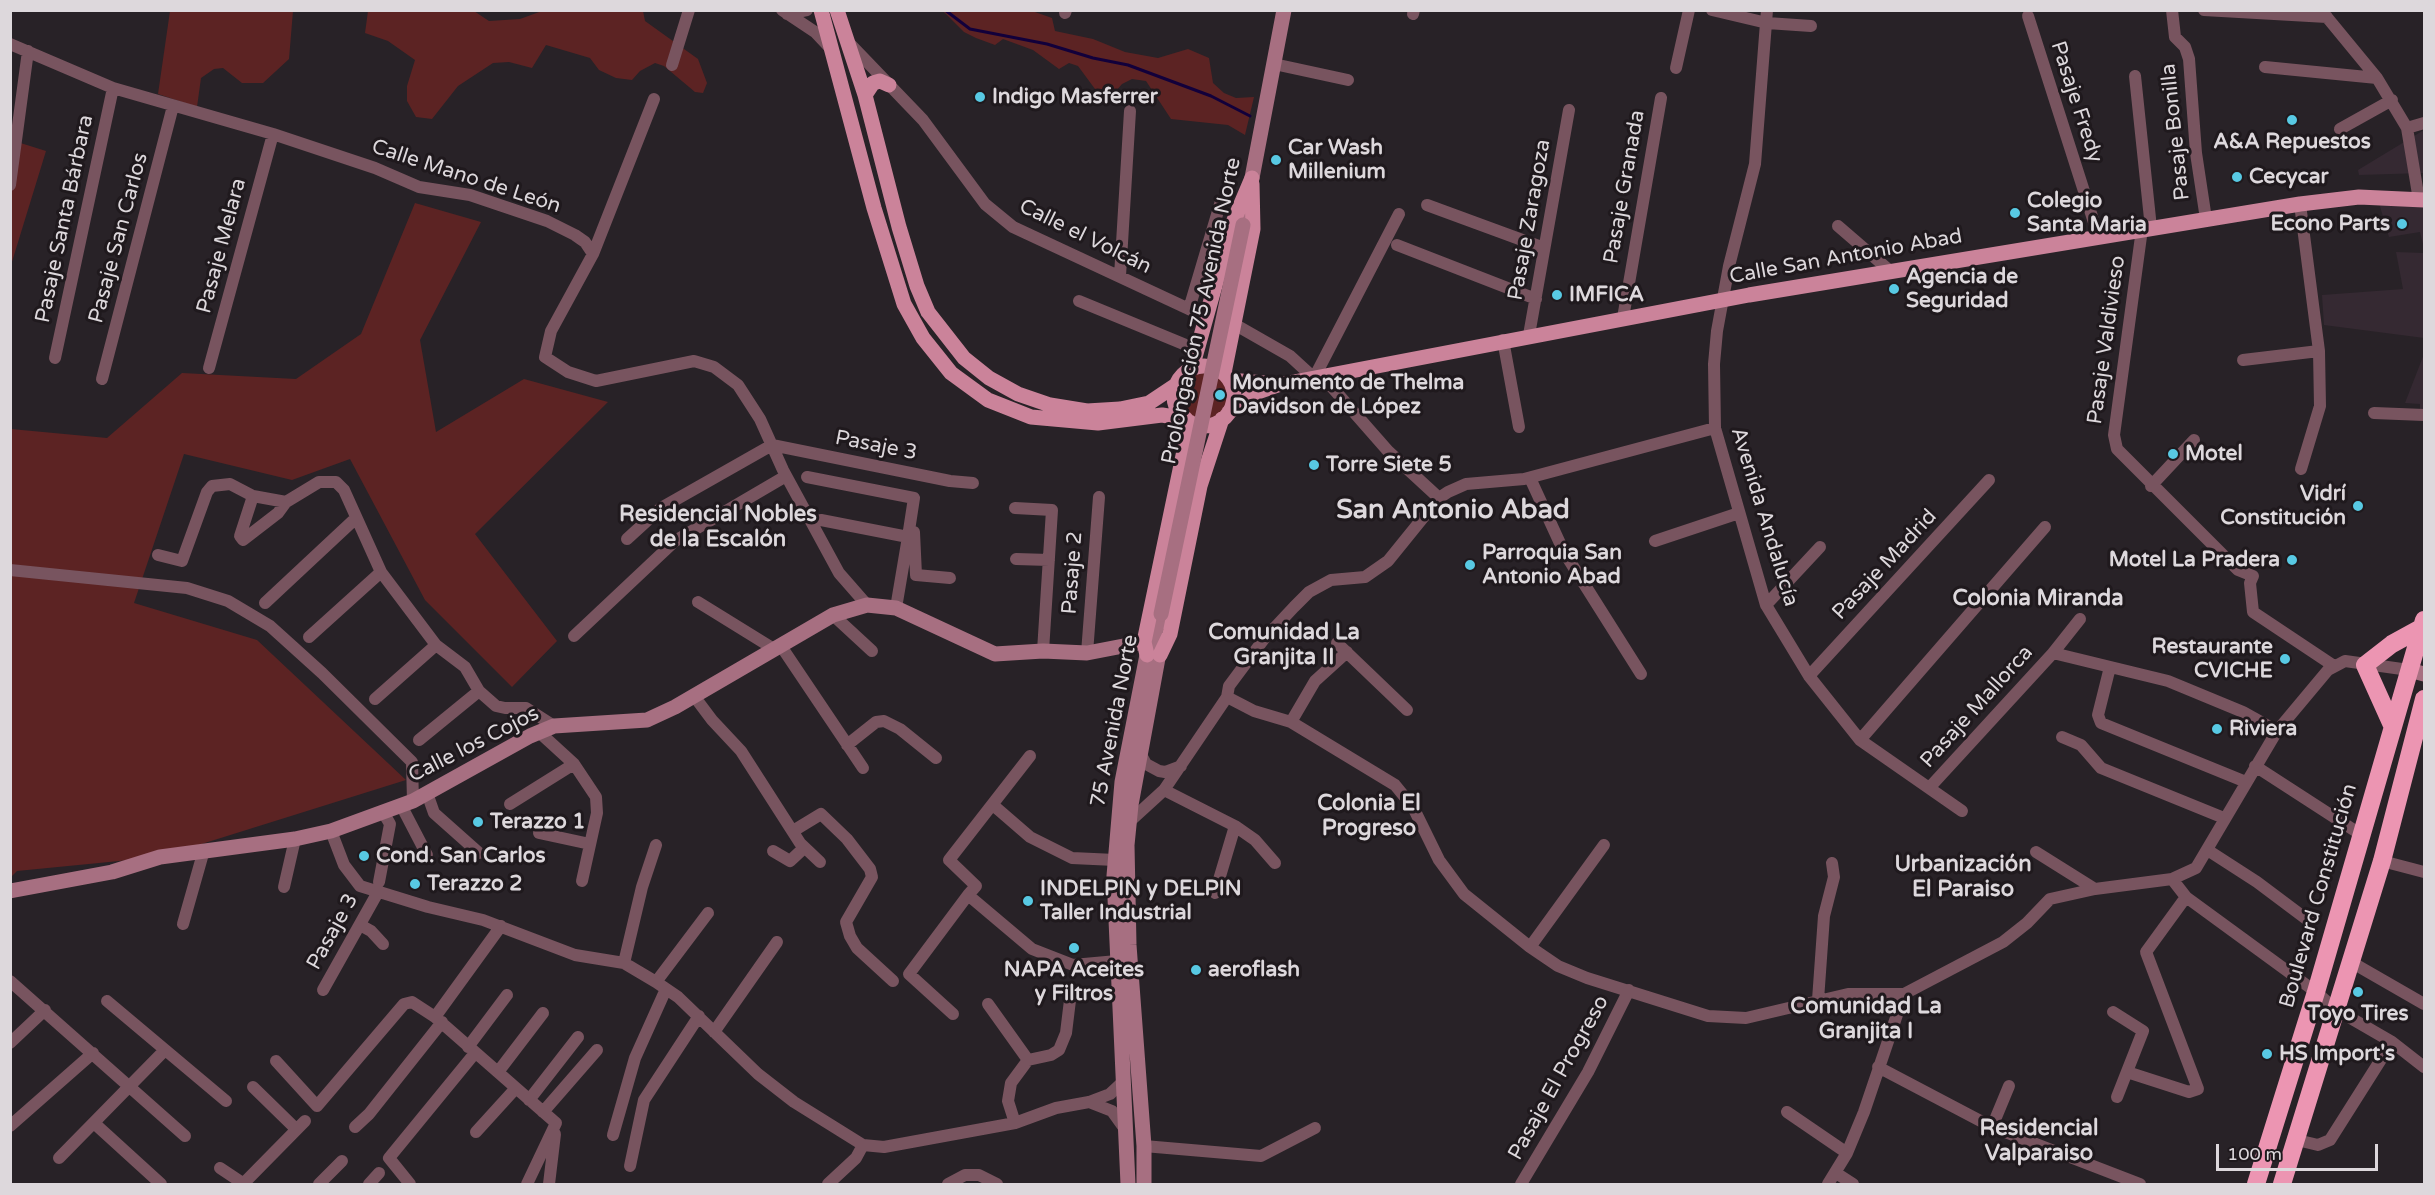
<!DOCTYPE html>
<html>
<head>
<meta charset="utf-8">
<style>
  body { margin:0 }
  #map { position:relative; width:2435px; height:1195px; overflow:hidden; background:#282227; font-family:"Varela Round",sans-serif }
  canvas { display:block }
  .frame { position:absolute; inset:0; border:12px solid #ddd8dc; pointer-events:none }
  .scale { position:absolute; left:2216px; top:1144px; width:162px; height:27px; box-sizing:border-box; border:3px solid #ddd8dc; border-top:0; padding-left:8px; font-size:18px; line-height:21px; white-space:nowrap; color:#ddd8dc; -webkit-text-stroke:4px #1f191d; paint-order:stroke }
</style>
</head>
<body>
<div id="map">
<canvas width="2435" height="1195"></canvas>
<div class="frame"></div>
<div class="scale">100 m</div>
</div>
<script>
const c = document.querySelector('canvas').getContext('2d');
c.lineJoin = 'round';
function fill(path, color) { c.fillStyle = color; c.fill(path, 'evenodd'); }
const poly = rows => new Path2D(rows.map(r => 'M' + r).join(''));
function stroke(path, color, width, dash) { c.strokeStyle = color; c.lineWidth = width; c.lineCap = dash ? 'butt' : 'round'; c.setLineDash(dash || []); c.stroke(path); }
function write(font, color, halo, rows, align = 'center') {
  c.font = font + ' "Varela Round",sans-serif'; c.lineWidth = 6; c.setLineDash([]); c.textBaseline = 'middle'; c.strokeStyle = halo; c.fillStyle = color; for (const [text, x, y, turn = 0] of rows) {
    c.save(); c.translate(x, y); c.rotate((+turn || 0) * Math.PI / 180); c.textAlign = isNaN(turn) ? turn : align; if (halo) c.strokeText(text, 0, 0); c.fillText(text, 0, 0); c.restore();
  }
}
fill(poly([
  [2424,130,2424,173,2359,175,2358,170],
  [2379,203,2424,207,2424,248,2420,232,2389,237],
  [2396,252,2424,253,2424,338,2324,325,2322,295,2403,289],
  [2424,354,2424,412,2420,411,2420,404,2405,403]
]), '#352932');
fill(poly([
  [170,11,293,11,289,59,263,83,242,83,223,68,214,69,201,78,197,107,158,94],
  [368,11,474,11,489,21,520,19,542,11,643,11,645,21,698,59,707,83,703,93,695,92,664,66,655,63,640,71,632,80,616,78,599,70,590,58,546,45,532,68,509,62,493,63,458,86,432,119,416,117,407,101,407,86,415,60,388,41,365,33],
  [943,11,1032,11,1052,18,1055,31,1093,39,1125,52,1158,58,1188,49,1209,58,1213,83,1224,93,1236,98,1254,97,1245,135,1228,125,1171,119,1146,81,1132,79,1122,84,1116,91,1095,89,1078,66,1069,63,1059,69,1033,50,1003,39,995,45,976,38,964,32],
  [11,140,46,151,11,265],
  [415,203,481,222,420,340,436,432,524,379,608,402,475,534,557,641,512,687,425,600,350,459,292,480,184,454,134,603,257,640,406,780,160,857,17,871,11,877,11,429,107,438,182,373,296,379,361,334],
  '1181 397a24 24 0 1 1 48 0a24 24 0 1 1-48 0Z'
]), '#5c2323');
stroke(poly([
  [945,10,970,29,1047,44,1093,58,1128,65,1211,96,1250,116]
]), '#12003b', 3);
stroke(poly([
  [782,10,815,32,831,49],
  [1712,10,1767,23,1811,26],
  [1767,10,1755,164,1729,266,1717,331,1714,364,1715,428,1766,605,1809,676,1860,740,1962,811],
  [2172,10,2175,37,2185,47,2189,59,2196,153,2206,219],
  [2204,10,2327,17],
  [2321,10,2377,78,2407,128,2419,200],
  [1065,13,1066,10],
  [787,14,807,10],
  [1413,14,1414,10],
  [2028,16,2098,235],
  [10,44,113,88,273,134,375,168,419,187,470,195,547,221,575,235,585,242,593,254,551,331,545,357,568,372,596,381,694,361,714,367,738,385,760,419,783,470,839,573,867,605],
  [850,44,923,120,985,204,1013,227,1206,317],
  [1274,64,1348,80],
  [672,65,689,10],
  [2265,67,2377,78],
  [1676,68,1689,10],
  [2135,76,2151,228],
  [2407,128,2424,123],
  [2340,129,2392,100],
  [10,185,28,51],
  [2300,204,2319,351,2320,406,2301,469],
  [1427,205,1544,248],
  [1838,226,1889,270],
  [2142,229,2114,435,2117,449,2238,570,2253,576,2250,583,2253,612,2334,666],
  [1397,245,1536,299],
  [593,254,654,99],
  [1120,276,1130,111],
  [1079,301,1198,350],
  [1189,309,1221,201],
  [1623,318,1661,98],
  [1234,324,1290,356,1314,378,1399,214],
  [1529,335,1569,110],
  [1503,340,1519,427],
  [55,358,113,88],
  [2243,360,2319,351],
  [209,368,273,134],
  [1323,377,1388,451,1439,498],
  [102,379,173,106],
  [2374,413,2424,415],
  [807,477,914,498,908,537],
  [1530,478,1564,552,1641,674],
  [2151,486,2194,440],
  [253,496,240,536,243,540,278,513,286,502],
  [1015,508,1052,510,1043,651],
  [821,520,908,537,896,608],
  [914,532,916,575,950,578],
  [627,539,661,508,772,445,950,481,973,483],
  [1655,541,1739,513],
  [158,555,182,561,207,492,212,486,230,484,253,496,286,502,319,482,336,482,344,490,381,572,436,645,465,667,479,691,496,706,505,708,526,708,554,726],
  [1016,559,1049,560],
  [10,570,187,588,228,601,270,626,322,673,412,762,413,801],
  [698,602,774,649],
  [265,603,356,518],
  [1766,605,1820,547],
  [833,615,872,651],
  [574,636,675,541,786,476],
  [309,637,381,572],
  [1337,643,1407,710],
  [781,646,863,768],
  [1087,653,1099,497],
  [2053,653,2080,619],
  [2110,667,2098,715,2101,723,2246,782],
  [1809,676,1989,480],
  [694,696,712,720,741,751,800,843,820,862],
  [1227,697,1254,711,1291,722,1395,785,1413,807,1439,860,1464,894,1530,947,1558,966,1587,978,1708,1016,1746,1018,1848,994,1904,994,2003,942,2027,923,2050,899,2095,889,2172,879,2196,868,2277,731,2328,670,2345,661,2409,670],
  [375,699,436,645],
  [1291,722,1315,681,1347,652],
  [539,732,574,764,596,797,597,813,582,881],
  [2062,737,2081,745,2101,768,2224,818],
  [419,740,479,691],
  [1860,740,2045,527],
  [847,745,876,722,884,721,900,729,936,758],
  [1141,755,1146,764,1159,771,1165,772,1181,766],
  [1030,756,949,860,976,886,968,895,1032,949,1073,965,1117,961],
  [2255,766,2360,834],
  [1930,787,2053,653,2168,681,2243,712,2277,731],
  [1164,790,1235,826,1255,840,1275,863],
  [427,793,434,813,479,853],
  [510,804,574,764],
  [401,805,427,855],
  [993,805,1030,837,1072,858,1115,860],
  [1129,822,1164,790,1227,697,1229,686,1264,639,1294,607,1309,592,1331,580,1365,577,1388,561,1439,498,1448,492,1466,484,1524,479,1715,428],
  [331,831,344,865,360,886,428,907,483,920,575,955,624,963,656,982,678,997,758,1074,794,1102,863,1145,884,1147,1015,1123,1056,1108,1089,1102,1110,1094,1124,1081],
  [793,831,821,814,847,839,870,869,872,877,846,922,850,936,857,948,893,981],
  [539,833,590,844],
  [773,851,790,861,804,848],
  [2209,851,2257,882,2309,921],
  [2036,852,2095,889],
  [2382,861,2424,872],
  [2172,879,2186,897,2316,992,2335,1009,2392,1042,2424,1067],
  [379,882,390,824,383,812],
  [284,887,295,839],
  [1215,893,1235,826],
  [183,924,204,850],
  [360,925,371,931,383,944],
  [501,926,435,1017,556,1123],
  [1530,947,1604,845],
  [2351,962,2424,1004],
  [624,963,642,887,656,845],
  [10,981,185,1136],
  [656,982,708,913],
  [323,990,378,892],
  [1818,1000,1824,916,1834,877,1832,863],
  [107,1001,226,1101],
  [988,1004,1028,1060],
  [2113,1012,2143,1031,2117,1097],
  [953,1014,909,974,968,895],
  [714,1032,777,942],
  [10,1043,45,1010],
  [468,1047,507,995],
  [276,1061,317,1106,404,1004,412,1002,435,1017],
  [1878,1067,1992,1127,2140,1184],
  [498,1072,543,1013],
  [2127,1072,2189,1092,2198,1089,2146,952,2186,897],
  [253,1087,296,1129],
  [529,1100,578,1037],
  [1089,1102,1112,1111,1127,1132],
  [543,1112,597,1050],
  [1787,1112,1847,1153],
  [94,1123,161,1184],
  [1015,1123,1008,1101,1011,1083,1028,1060,1051,1055,1059,1050,1066,1033,1071,992],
  [10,1126,93,1053],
  [355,1127,369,1114,442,1022],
  [1992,1127,2009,1086],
  [476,1132,516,1088],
  [613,1135,635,1058,666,989],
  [2297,1140,2318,1145,2330,1140,2392,1042],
  [1144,1146,1261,1156,1315,1128],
  [59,1158,165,1050],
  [630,1166,644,1100,699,1016],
  [220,1168,244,1184],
  [1836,1173,1853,1184],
  [243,1184,305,1121],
  [319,1184,342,1161],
  [369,1184,379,1173],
  [410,1184,389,1158,475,1053],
  [527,1184,556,1123],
  [549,1184,555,1134],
  [828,1184,856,1158,863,1145],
  [948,1184,965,1175,979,1175,997,1184],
  [1521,1184,1588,1072,1629,990],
  [1828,1184,1847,1153,1864,1112,1904,994]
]), '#78545f', 12);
stroke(poly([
  [1243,225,1284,10],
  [2409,670,2424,674],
  [10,891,112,872,160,857,295,839,331,831,413,801,530,736,554,726,647,720,675,707,833,615,867,605,896,608,995,654,1043,651,1087,653,1144,642],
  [1128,1184,1114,876,1122,782,1147,655,1161,614],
  [1144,1184,1144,1146,1129,945,1127,845,1131,805,1161,642]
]), '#a76f81', 15);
stroke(poly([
  [821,10,874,208,904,304,923,338,951,373,988,400,1031,417,1098,423,1162,415,1186,419],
  [837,10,865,95,899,227,917,286,928,312,964,358,989,378,1018,394,1050,405,1087,411,1120,409,1149,403,1176,385],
  [865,95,873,83,880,81,889,85],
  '1174 396a30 30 0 1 1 60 0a30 30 0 1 1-60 0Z',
  [1192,368,1232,225,1252,178],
  [1224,373,1253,229,1252,184],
  [1230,380,1275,384],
  [1229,412,1258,392,1278,385,1749,295,2300,204,2359,197,2424,200],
  [1147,655,1144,642,1190,422],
  [1160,655,1170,634,1200,486,1222,419]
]), '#cb839a', 15);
stroke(poly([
  [2392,725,2365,665,2392,644,2423,627],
  [2256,1184,2316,992,2424,620],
  [2282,1184,2382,861,2424,699]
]), '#ec95b2', 18);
stroke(poly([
  [1161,614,1243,225]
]), '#a76f81', 15);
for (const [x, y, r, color] of [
  [980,97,6,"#58c9e3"],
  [2292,120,6,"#58c9e3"],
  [1276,160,6,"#58c9e3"],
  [2237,177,6,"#58c9e3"],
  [2015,213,6,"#58c9e3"],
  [2402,224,6,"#58c9e3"],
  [1894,289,6,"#58c9e3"],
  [1557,295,6,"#58c9e3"],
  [1220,395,6,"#58c9e3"],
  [2173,454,6,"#58c9e3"],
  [1314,465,6,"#58c9e3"],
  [2358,506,6,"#58c9e3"],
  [2292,560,6,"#58c9e3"],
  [1470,565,6,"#58c9e3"],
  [2285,659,6,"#58c9e3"],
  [2217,729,6,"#58c9e3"],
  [478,822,6,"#58c9e3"],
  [364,856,6,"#58c9e3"],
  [415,884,6,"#58c9e3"],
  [1028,901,6,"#58c9e3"],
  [1074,948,6,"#58c9e3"],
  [1196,970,6,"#58c9e3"],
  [2358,992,6,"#58c9e3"],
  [2267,1054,6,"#58c9e3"]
]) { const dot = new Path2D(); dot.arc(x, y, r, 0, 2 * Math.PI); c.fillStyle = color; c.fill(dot); stroke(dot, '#1f191d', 2); }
write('bold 21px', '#ddd8dc', '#1f191d', [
  ["Indigo Masferrer",992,97],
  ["A&A Repuestos",2292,142,"center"],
  ["Car Wash",1288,148],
  ["Millenium",1288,172],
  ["Cecycar",2249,177],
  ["Colegio",2027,201],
  ["Santa Maria",2027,225],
  ["Econo Parts",2390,224,"right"],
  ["Agencia de",1906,277],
  ["Seguridad",1906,301],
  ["IMFICA",1569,295],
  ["Monumento de Thelma",1232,383],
  ["Davidson de López",1232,407],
  ["Motel",2185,454],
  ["Torre Siete 5",1326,465],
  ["Vidrí",2346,494,"right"],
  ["Constitución",2346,518,"right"],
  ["Parroquia San",1482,553],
  ["Antonio Abad",1482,577],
  ["Motel La Pradera",2280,560,"right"],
  ["Restaurante",2273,647,"right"],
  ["CVICHE",2273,671,"right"],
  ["Riviera",2229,729],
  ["Terazzo 1",490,822],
  ["Cond. San Carlos",376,856],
  ["Terazzo 2",427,884],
  ["INDELPIN y DELPIN",1040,889],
  ["Taller Industrial",1040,913],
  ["NAPA Aceites",1074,970,"center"],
  ["y Filtros",1074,994,"center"],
  ["aeroflash",1208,970],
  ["Toyo Tires",2358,1014,"center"],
  ["HS Import's",2279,1054]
], 'left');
write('21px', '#ddd8dc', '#1f191d', [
  ["Pasaje Fredy",2076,102,72],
  ["Pasaje Bonilla",2176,132,-96],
  ["Calle Mano de León",466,177,18],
  ["Pasaje Granada",1625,187,-80],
  ["Pasaje Santa Bárbara",65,219,-78],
  ["Pasaje Zaragoza",1530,220,-80],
  ["Calle el Volcán",1085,237,26],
  ["Pasaje San Carlos",119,238,-75],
  ["Pasaje Melara",222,246,-75],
  ["Calle San Antonio Abad",1846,257,-10],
  ["Prolongación 75 Avenida Norte",1202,311,-78],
  ["Pasaje Valdivieso",2107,340,-82],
  ["Pasaje 3",876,446,11],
  ["Avenida Andalucía",1764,517,73],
  ["Pasaje Madrid",1885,565,-47],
  ["Pasaje 2",1073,573,-86],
  ["Pasaje Mallorca",1977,707,-48],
  ["75 Avenida Norte",1115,721,-79],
  ["Calle los Cojos",474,745,-27],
  ["Boulevard Constitución",2319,896,-74],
  ["Pasaje 3",333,932,-61],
  ["Pasaje El Progreso",1559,1078,-61]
]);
write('bold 22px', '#ddd8dc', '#1f191d', [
  ["Residencial Nobles",718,515],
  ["de la Escalón",718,540],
  ["Colonia Miranda",2038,599],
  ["Comunidad La",1284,633],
  ["Granjita II",1284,658],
  ["Colonia El",1369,804],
  ["Progreso",1369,829],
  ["Urbanización",1963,865],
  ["El Paraiso",1963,890],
  ["Comunidad La",1866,1007],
  ["Granjita I",1866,1032],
  ["Residencial",2039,1129],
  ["Valparaiso",2039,1154]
]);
write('bold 27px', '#ddd8dc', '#1f191d', [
  ["San Antonio Abad",1453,511]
]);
</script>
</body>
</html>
